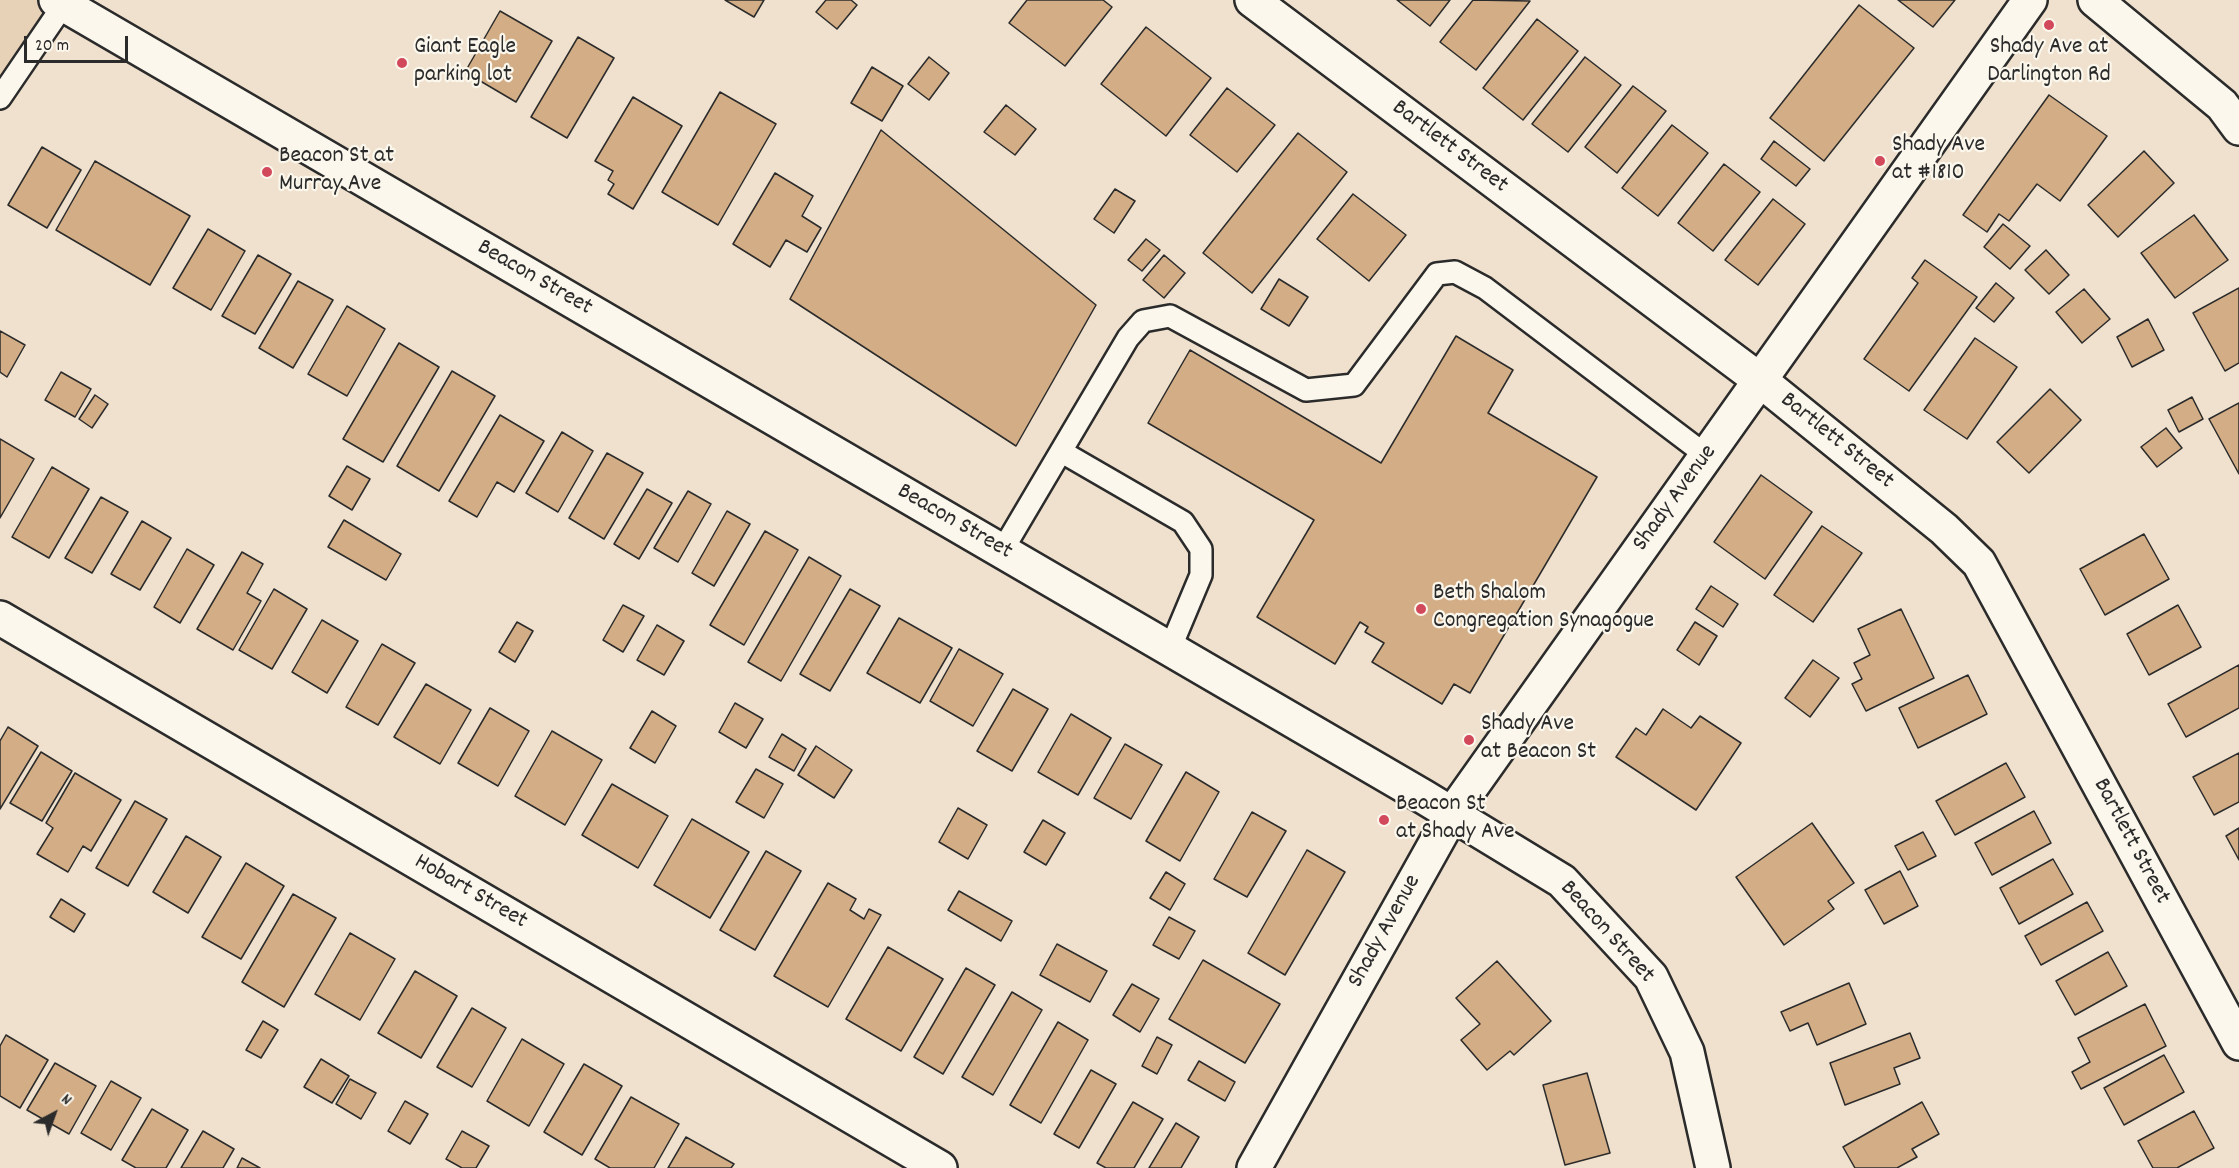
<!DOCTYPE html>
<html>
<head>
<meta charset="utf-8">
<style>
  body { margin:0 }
  #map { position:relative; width:2239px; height:1168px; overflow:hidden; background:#efe1cd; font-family:Dekko,sans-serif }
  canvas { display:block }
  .north { position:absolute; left:24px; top:1084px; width:60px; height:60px; -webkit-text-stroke:4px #fbf7ec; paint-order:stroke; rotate:41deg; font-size:16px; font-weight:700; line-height:24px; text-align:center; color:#2b2b2b }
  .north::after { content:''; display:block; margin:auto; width:21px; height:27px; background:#2b2b2b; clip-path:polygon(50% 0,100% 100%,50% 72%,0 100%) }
  .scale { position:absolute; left:24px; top:36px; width:104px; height:27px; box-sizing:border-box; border:3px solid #2b2b2b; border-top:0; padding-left:8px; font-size:18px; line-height:21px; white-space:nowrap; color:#2b2b2b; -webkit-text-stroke:4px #fbf7ec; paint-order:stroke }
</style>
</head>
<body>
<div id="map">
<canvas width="2239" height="1168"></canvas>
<div class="north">N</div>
<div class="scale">20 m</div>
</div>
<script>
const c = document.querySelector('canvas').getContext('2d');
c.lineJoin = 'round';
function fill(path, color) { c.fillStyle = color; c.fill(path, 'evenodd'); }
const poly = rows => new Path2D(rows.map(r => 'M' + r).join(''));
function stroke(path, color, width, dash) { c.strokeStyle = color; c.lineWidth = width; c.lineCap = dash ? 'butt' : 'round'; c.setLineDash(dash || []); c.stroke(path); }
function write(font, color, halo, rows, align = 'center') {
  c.font = font + ' Dekko,sans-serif'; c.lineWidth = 4.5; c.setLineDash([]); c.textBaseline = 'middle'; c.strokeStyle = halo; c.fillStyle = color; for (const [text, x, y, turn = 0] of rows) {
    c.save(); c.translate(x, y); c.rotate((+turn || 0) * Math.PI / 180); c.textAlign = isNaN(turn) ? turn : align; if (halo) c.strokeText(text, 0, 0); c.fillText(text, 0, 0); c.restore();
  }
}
fill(poly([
  [0,0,88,0,0,86]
]), '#e7d1b7');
const building = poly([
  [725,0,764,0,754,17,725,0],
  [826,0,851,0,857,5,837,29,816,12,826,0],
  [1027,0,1103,0,1112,7,1065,66,1009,23,1027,0],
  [1397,0,1450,0,1430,26,1397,0],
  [1473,0,1530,1,1476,70,1440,42,1473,0],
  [1898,0,1955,0,1933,27,1898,0],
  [1859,5,1914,48,1824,161,1770,118,1859,5],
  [500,11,552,41,516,102,465,72,500,11],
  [1537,19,1578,51,1523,120,1483,88,1537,19],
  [1146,27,1211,78,1166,136,1101,84,1146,27],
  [578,37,614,58,567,138,531,117,578,37],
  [929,57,949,73,929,100,908,84,929,57],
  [1585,57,1621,85,1568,152,1532,124,1585,57],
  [872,67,903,86,882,121,851,103,872,67],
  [1633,86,1666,111,1617,173,1585,147,1633,86],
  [1227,88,1275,125,1237,172,1190,135,1227,88],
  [720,92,776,124,718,225,662,192,720,92],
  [2049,95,2107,136,2060,201,2037,184,2009,221,1999,214,1987,232,1963,215,2049,95],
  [633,97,682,126,633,209,608,194,614,184,608,180,613,171,595,161,633,97],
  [1006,105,1036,129,1015,155,984,132,1006,105],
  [1672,125,1708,153,1658,216,1622,188,1672,125],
  [881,130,1096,305,1016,446,790,299,881,130],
  [1298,133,1347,172,1252,293,1203,253,1298,133],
  [1774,141,1810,169,1796,186,1761,159,1774,141],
  [42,147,81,170,47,228,8,205,42,147],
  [2144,151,2174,183,2118,237,2088,205,2144,151],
  [95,161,190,216,150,285,56,230,95,161],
  [1724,164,1760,192,1713,251,1678,223,1724,164],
  [775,173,813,196,802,216,821,228,807,252,786,240,770,267,733,244,775,173],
  [1115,189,1135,201,1114,233,1094,219,1115,189],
  [1353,194,1406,235,1369,281,1317,239,1353,194],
  [1773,199,1805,224,1758,285,1725,260,1773,199],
  [2194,215,2228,260,2175,298,2141,253,2194,215],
  [2003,224,2030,246,2010,269,1984,247,2003,224],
  [208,229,245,251,211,310,173,288,208,229],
  [1146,239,1160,250,1142,271,1128,260,1146,239],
  [2046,250,2069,275,2049,294,2025,270,2046,250],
  [258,255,291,274,255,334,222,316,258,255],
  [1164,255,1185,273,1164,298,1143,280,1164,255],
  [1925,260,1977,297,1909,391,1864,359,1918,283,1912,278,1925,260],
  [1279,279,1308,297,1289,326,1261,309,1279,279],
  [298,281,333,300,293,368,259,348,298,281],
  [1996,283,2014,298,1994,322,1976,308,1996,283],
  [2239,288,2239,363,2225,371,2193,313,2239,288],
  [2084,289,2110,319,2082,343,2056,312,2084,289],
  [347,306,385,329,347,396,308,374,347,306],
  [2148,319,2164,350,2132,367,2117,337,2148,319],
  [0,331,25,345,7,377,0,372,0,331],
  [1456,336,1513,370,1488,413,1597,477,1470,693,1454,684,1442,704,1372,662,1384,643,1365,632,1368,627,1360,622,1335,664,1257,617,1314,520,1148,423,1190,350,1381,463,1456,336],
  [1975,338,2017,367,1967,439,1924,410,1975,338],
  [399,343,439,367,383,462,343,439,399,343],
  [452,371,495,396,439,491,397,466,452,371],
  [61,372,91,389,75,417,45,400,61,372],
  [2050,389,2081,420,2029,473,1997,442,2050,389],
  [95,395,108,404,92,428,79,419,95,395],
  [2192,397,2203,419,2179,432,2168,410,2192,397],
  [2239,403,2239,474,2209,419,2239,403],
  [500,415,544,441,514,492,497,482,477,517,449,501,500,415],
  [2166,428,2182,448,2157,467,2141,447,2166,428],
  [562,432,593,451,558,512,526,493,562,432],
  [0,439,34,459,0,518,0,439],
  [607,453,643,473,604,539,569,518,607,453],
  [347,466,370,479,352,510,329,496,347,466],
  [52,467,89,489,49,558,12,537,52,467],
  [1761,475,1812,512,1765,579,1714,542,1761,475],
  [647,489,672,503,639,559,614,544,647,489],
  [688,491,711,504,678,562,654,548,688,491],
  [101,497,128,512,92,573,65,558,101,497],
  [727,511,750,524,714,586,692,573,727,511],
  [344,520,401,554,386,580,328,547,344,520],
  [142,521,171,538,140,590,111,574,142,521],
  [1822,526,1862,553,1813,622,1774,595,1822,526],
  [765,531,798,550,744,645,710,625,765,531],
  [2144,534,2169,579,2105,615,2080,569,2144,534],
  [187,549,214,565,180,623,154,607,187,549],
  [242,552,263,564,247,593,261,601,233,650,197,629,242,552],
  [809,557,841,576,781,681,748,662,809,557],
  [1711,586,1738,604,1723,627,1696,609,1711,586],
  [274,589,307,609,272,669,239,650,274,589],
  [850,589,880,606,830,691,800,674,850,589],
  [623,605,644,616,623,652,603,640,623,605],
  [2178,605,2201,647,2149,675,2127,634,2178,605],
  [1901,609,1934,678,1866,711,1852,684,1862,679,1854,663,1870,655,1858,629,1901,609],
  [899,618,952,648,920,703,867,673,899,618],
  [322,620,358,641,327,693,292,672,322,620],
  [517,622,533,631,515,662,499,652,517,622],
  [1695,622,1717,636,1699,665,1677,650,1695,622],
  [657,625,684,641,664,675,637,660,657,625],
  [382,644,415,663,378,725,346,707,382,644],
  [959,649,1003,674,973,726,930,701,959,649],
  [1813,660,1839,678,1810,717,1785,698,1813,660],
  [2239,665,2239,708,2186,737,2168,704,2239,665],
  [1968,675,1987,714,1918,748,1899,708,1968,675],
  [426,684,471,710,440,764,394,737,426,684],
  [1013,689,1048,709,1012,771,977,751,1013,689],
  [735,703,763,719,746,748,719,732,735,703],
  [490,708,529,731,498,786,458,763,490,708],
  [1663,709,1691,728,1700,716,1741,743,1696,810,1616,757,1636,728,1646,735,1663,709],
  [652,711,676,726,655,763,630,748,652,711],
  [1071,714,1111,738,1078,795,1038,772,1071,714],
  [8,727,38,746,0,809,0,741,8,727],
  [552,731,602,760,565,825,515,796,552,731],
  [782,734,806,749,794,771,769,757,782,734],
  [1125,744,1162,765,1131,819,1094,798,1125,744],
  [816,746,852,770,834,798,798,775,816,746],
  [41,752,72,771,42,821,10,803,41,752],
  [2239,753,2239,802,2214,815,2193,777,2239,753],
  [2006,763,2025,797,1955,835,1936,801,2006,763],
  [756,769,783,784,764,818,736,802,756,769],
  [1186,772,1219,792,1180,861,1146,841,1186,772],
  [75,773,121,800,91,851,83,846,68,872,37,854,53,828,46,823,75,773],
  [612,784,668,816,638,868,582,835,612,784],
  [135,801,167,819,128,886,96,868,135,801],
  [958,808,987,825,968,859,939,842,958,808],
  [2034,811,2051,843,1992,875,1975,843,2034,811],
  [1252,812,1286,831,1247,897,1214,879,1252,812],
  [692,819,749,852,710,918,654,885,692,819],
  [1043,820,1065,833,1046,865,1024,852,1043,820],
  [1812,823,1854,883,1828,901,1834,909,1784,945,1736,877,1812,823],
  [2239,828,2239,860,2226,836,2239,828],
  [1923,832,1936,856,1908,870,1895,846,1923,832],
  [186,836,221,857,188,913,153,892,186,836],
  [1307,850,1345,872,1285,975,1248,953,1307,850],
  [766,851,801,871,755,950,720,930,766,851],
  [2053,859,2073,894,2019,924,2000,888,2053,859],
  [246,863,284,886,241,959,202,937,246,863],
  [1900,871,1918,906,1884,924,1865,890,1900,871],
  [1166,872,1185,884,1170,910,1150,898,1166,872],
  [828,883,856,899,850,910,864,919,869,909,881,915,828,1007,774,976,828,883],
  [959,891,1012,921,1001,941,948,910,959,891],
  [293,894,336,918,284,1007,242,982,293,894],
  [61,899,85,914,74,932,50,917,61,899],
  [2087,902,2103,931,2041,965,2025,936,2087,902],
  [1169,917,1195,931,1179,959,1153,945,1169,917],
  [350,933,395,959,360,1020,315,994,350,933],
  [1057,944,1107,971,1090,1002,1040,975,1057,944],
  [888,947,943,979,901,1051,846,1019,888,947],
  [2108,952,2127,986,2075,1015,2056,981,2108,952],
  [1203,960,1280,1004,1245,1063,1169,1019,1203,960],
  [1497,961,1551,1021,1514,1055,1510,1051,1487,1070,1461,1040,1480,1024,1456,998,1497,961],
  [966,968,995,985,943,1074,914,1057,966,968],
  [415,971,457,996,421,1058,378,1033,415,971],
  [1849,983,1866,1024,1817,1045,1808,1023,1790,1031,1781,1012,1849,983],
  [1132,984,1159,999,1140,1032,1113,1015,1132,984],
  [1012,992,1042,1010,993,1095,962,1077,1012,992],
  [2145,1004,2166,1046,2081,1089,2072,1072,2090,1062,2078,1038,2145,1004],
  [472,1008,506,1028,472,1087,437,1067,472,1008],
  [263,1021,278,1030,261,1058,246,1050,263,1021],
  [1058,1022,1088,1040,1041,1123,1010,1105,1058,1022],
  [1910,1033,1920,1058,1894,1068,1900,1084,1845,1105,1830,1063,1910,1033],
  [6,1035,48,1060,20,1108,0,1096,0,1046,6,1035],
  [1157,1037,1172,1045,1157,1074,1142,1066,1157,1037],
  [522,1039,564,1064,529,1126,487,1101,522,1039],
  [2164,1055,2184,1092,2124,1125,2104,1088,2164,1055],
  [321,1059,349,1076,332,1103,304,1087,321,1059],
  [1199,1061,1235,1082,1225,1101,1188,1080,1199,1061],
  [55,1063,96,1086,69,1134,27,1110,55,1063],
  [584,1064,622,1086,582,1155,544,1132,584,1064],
  [1091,1070,1116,1084,1079,1148,1054,1134,1091,1070],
  [1587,1073,1610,1153,1565,1165,1543,1085,1587,1073],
  [350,1079,376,1093,361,1119,336,1104,350,1079],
  [111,1081,141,1098,111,1150,81,1133,111,1081],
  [631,1097,679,1124,654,1168,610,1168,595,1159,631,1097],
  [405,1101,428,1114,410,1144,388,1131,405,1101],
  [1133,1102,1163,1119,1134,1168,1106,1168,1097,1163,1133,1102],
  [1922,1102,1939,1134,1912,1149,1917,1157,1897,1168,1855,1168,1843,1147,1922,1102],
  [152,1109,188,1130,166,1168,136,1168,122,1160,152,1109],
  [2194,1111,2214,1148,2177,1168,2153,1168,2138,1141,2194,1111],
  [1176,1123,1199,1137,1181,1168,1149,1168,1176,1123],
  [203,1131,234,1149,223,1168,181,1168,203,1131],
  [462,1131,489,1146,476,1168,462,1168,446,1159,462,1131],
  [686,1137,734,1164,731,1168,668,1168,686,1137],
  [242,1158,260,1168,237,1168,242,1158]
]);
fill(building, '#d3ad85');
stroke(building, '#2b2b2b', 1.5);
const lane = poly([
  [0,98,64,4],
  [1062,452,1183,522,1201,549,1201,575,1170,649],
  [1002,551,1128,338,1143,321,1170,316,1306,390,1354,385,1437,274,1455,272,1485,288,1707,456]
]);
const street = poly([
  [1252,0,1761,381,1944,529,1979,563,2239,1043],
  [2095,0,2222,105,2239,128],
  [0,618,940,1168]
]);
const secondary = poly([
  [56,0,1424,797,1562,881,1651,977,1687,1052,1713,1168]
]);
const primary = poly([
  [1254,1168,1452,814,2030,0]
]);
stroke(lane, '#2b2b2b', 26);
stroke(street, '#2b2b2b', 38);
stroke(secondary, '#2b2b2b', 38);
stroke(primary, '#2b2b2b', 38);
stroke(lane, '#fbf7ec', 21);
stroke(street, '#fbf7ec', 33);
stroke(secondary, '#fbf7ec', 33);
stroke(primary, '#fbf7ec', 33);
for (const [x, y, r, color] of [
  [2049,25,6,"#d1495b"],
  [402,63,6,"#d1495b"],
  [1880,161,6,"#d1495b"],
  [267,172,6,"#d1495b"],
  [1421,609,6,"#d1495b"],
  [1469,740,6,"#d1495b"],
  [1384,820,6,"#d1495b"]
]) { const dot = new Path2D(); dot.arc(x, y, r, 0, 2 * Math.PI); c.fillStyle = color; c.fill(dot); stroke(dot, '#fbf7ec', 2); }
write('24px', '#2b2b2b', '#fbf7ec', [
  ["Giant Eagle",414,49],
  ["parking lot",414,77],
  ["Shady Ave at",2049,49,"center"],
  ["Darlington Rd",2049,77,"center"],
  ["Shady Ave",1892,147],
  ["at #1810",1892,175],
  ["Beacon St at",279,158],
  ["Murray Ave",279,186],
  ["Beth Shalom",1433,595],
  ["Congregation Synagogue",1433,623],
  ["Shady Ave",1481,726],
  ["at Beacon St",1481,754],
  ["Beacon St",1396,806],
  ["at Shady Ave",1396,834]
], 'left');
write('24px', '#2b2b2b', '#fbf7ec', [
  ["Bartlett Street",1449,148,37],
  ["Beacon Street",534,279,30],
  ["Bartlett Street",1836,442,39],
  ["Shady Avenue",1676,499,-54],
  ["Beacon Street",954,523,30],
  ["Bartlett Street",2130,842,62],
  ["Hobart Street",470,893,30],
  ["Shady Avenue",1386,932,-61],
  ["Beacon Street",1606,933,48]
]);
</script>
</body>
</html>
